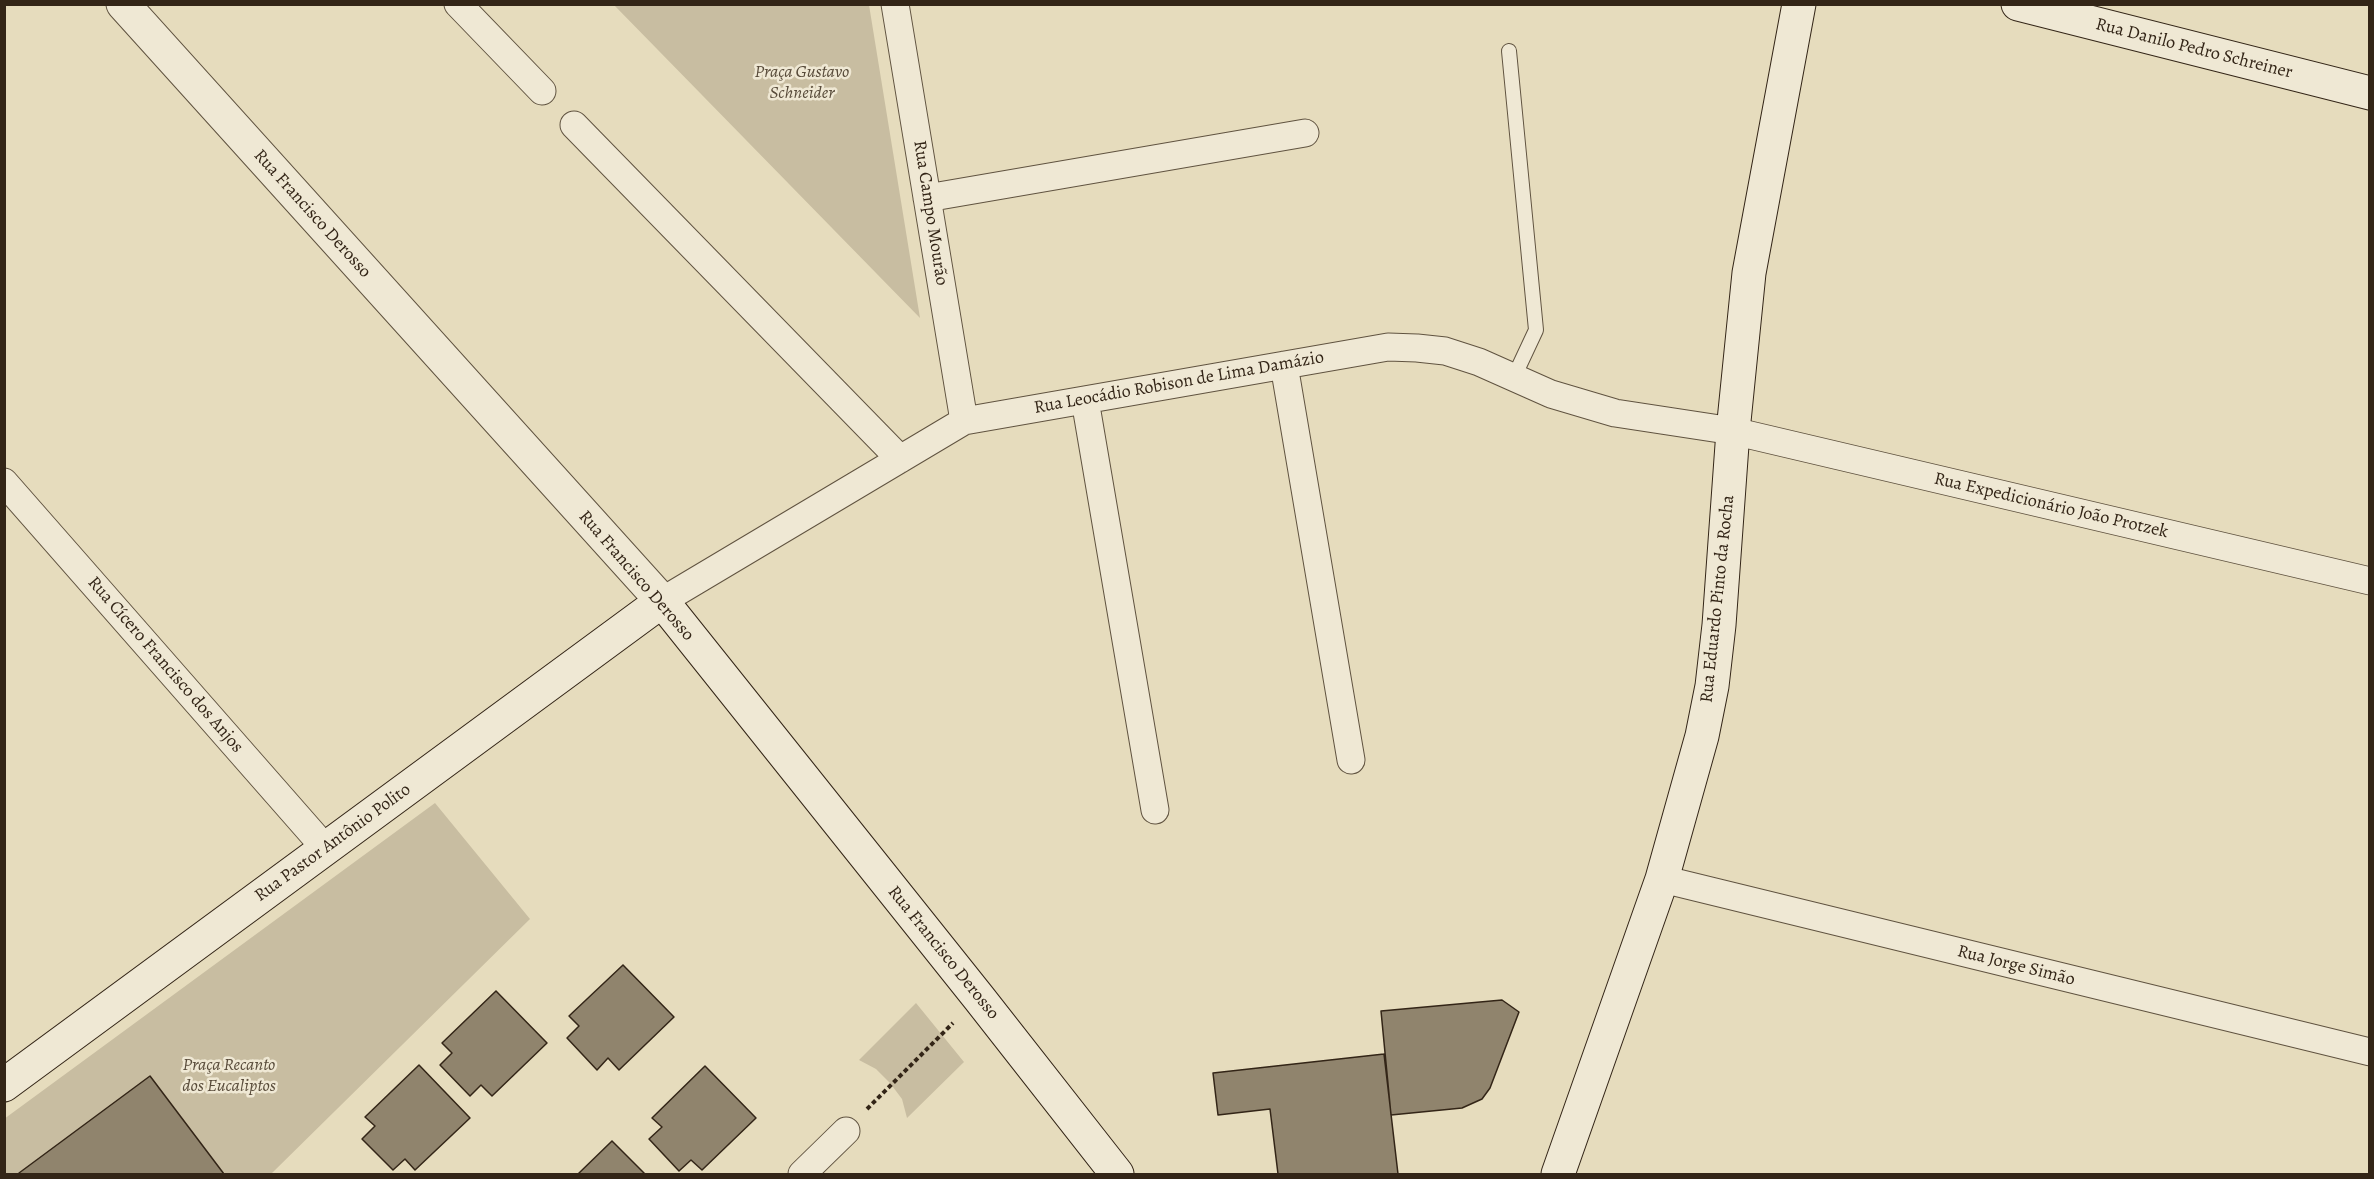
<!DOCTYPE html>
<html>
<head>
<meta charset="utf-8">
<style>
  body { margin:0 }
  #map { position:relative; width:2374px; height:1179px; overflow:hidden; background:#e6dcbd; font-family:Alegreya,serif }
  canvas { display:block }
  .frame { position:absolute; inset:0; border:6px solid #332517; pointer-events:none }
</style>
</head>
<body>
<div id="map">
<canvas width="2374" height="1179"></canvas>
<div class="frame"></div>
</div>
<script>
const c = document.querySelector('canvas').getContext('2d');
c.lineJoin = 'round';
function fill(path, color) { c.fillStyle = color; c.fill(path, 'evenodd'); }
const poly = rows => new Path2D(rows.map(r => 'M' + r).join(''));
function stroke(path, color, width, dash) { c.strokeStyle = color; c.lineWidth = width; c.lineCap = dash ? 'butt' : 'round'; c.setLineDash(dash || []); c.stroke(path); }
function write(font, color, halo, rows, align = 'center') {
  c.font = font + ' Alegreya,serif'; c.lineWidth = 5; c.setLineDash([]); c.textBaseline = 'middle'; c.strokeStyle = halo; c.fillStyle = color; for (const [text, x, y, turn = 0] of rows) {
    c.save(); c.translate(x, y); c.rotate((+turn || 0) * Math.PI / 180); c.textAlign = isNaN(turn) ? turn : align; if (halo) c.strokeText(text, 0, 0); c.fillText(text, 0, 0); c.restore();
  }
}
fill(poly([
  [614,5,869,5,920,318],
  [435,803,530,919,271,1174,5,1174,4,1119],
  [916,1003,964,1062,907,1118,902,1099,890,1083,876,1069,859,1060]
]), '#c8bda1');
const building = poly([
  [623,965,674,1017,619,1070,608,1058,597,1070,567,1038,579,1026,569,1016,623,965],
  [496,991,547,1043,492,1096,481,1085,470,1096,440,1065,452,1053,442,1043,496,991],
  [1502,1000,1519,1012,1490,1088,1482,1099,1462,1108,1391,1115,1381,1011,1502,1000],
  [1384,1054,1398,1174,1278,1174,1270,1109,1218,1115,1213,1073,1384,1054],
  [419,1065,470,1118,415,1170,405,1159,393,1170,362,1139,375,1126,365,1117,419,1065],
  [705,1066,756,1118,702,1170,691,1160,679,1171,649,1139,662,1127,652,1118,705,1066],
  [150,1076,224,1174,20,1174,19,1173,150,1076],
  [612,1141,645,1174,578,1174,612,1141]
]);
fill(building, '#90846d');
stroke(building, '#332517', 1.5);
const service = poly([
  [1509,51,1536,330,1514,377]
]);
const minor = poly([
  [458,4,542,91],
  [895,4,964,421],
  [574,125,900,459],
  [927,198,1305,133],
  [1284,365,1351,760],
  [1085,400,1155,810],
  [4,482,326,849],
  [662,601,964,421,1388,347,1417,348,1445,351,1479,362,1551,394,1615,413,1733,431,2370,581],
  [1662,879,2370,1052],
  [802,1174,846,1131]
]);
const tertiary = poly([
  [123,4,662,601]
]);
const secondary = poly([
  [2018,4,2370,93],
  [4,1085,662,601,979,998,1117,1174],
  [1558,1174,1662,879,1702,736,1712,686,1719,625,1733,431,1749,273,1799,4]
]);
stroke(service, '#605340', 16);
stroke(minor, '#605340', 29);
stroke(tertiary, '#605340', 35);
stroke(secondary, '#332517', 35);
stroke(poly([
  [867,1109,953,1023]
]), '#332517', 4, [4.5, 3]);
stroke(service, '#efe8d4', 14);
stroke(minor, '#efe8d4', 27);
stroke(tertiary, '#efe8d4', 33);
stroke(secondary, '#efe8d4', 33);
write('18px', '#332517', '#efe8d4', [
  ["Rua Danilo Pedro Schreiner",2194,49,14],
  ["Rua Campo Mourão",930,213,81],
  ["Rua Francisco Derosso",312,214,48],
  ["Rua Leocádio Robison de Lima Damázio",1179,383,-10],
  ["Rua Expedicionário João Protzek",2051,506,13],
  ["Rua Francisco Derosso",636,576,49],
  ["Rua Eduardo Pinto da Rocha",1718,599,-84],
  ["Rua Cícero Francisco dos Anjos",165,665,49],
  ["Rua Pastor Antônio Polito",333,843,-36],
  ["Rua Francisco Derosso",943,953,51],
  ["Rua Jorge Simão",2016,966,14]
]);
write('italic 18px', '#584b3a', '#efe8d4', [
  ["Praça Gustavo",802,73],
  ["Schneider",802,94],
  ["Praça Recanto",229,1066],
  ["dos Eucaliptos",229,1087]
]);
</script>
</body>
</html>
